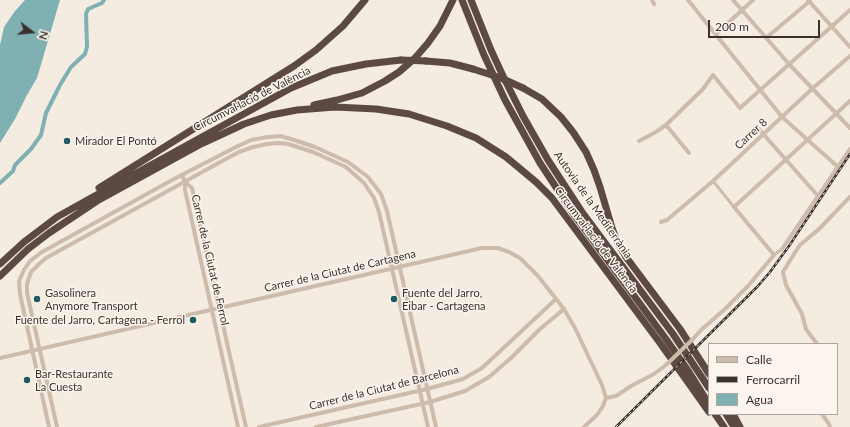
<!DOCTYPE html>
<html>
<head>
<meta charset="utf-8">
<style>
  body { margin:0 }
  #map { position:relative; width:850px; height:427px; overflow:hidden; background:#f4ebe1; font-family:Lato,sans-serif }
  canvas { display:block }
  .legend { position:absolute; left:708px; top:343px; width:130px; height:72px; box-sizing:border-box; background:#fbf5ee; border:1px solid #aea6a0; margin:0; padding:5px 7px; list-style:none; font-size:12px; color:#3b302b }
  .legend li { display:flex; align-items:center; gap:8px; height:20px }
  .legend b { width:20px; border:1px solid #aea6a0 }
  .north { position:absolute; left:12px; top:12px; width:40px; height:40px; -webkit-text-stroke:3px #fbf5ee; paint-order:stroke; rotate:106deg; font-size:11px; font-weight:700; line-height:16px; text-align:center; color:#3b302b }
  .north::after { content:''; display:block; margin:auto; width:14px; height:18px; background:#3b302b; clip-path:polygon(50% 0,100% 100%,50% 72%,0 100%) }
  .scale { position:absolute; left:708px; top:20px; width:112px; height:18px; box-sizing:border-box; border:2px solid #3b302b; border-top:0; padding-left:5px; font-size:12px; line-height:14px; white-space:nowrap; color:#3b302b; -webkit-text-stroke:3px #fbf5ee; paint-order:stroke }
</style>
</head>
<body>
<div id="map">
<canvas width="850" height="427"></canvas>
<ul class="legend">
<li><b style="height:5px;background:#cdbbac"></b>Calle</li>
<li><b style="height:5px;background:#3b302b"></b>Ferrocarril</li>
<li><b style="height:11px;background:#7fb0b2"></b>Agua</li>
</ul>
<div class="north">N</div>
<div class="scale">200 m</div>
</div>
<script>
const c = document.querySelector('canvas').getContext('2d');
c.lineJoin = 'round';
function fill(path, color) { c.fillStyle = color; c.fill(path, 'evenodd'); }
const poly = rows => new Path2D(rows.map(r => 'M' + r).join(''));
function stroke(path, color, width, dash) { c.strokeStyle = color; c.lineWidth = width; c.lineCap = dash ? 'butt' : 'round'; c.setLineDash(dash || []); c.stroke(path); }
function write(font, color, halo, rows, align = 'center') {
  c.font = font + ' Lato,sans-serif'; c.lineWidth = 3; c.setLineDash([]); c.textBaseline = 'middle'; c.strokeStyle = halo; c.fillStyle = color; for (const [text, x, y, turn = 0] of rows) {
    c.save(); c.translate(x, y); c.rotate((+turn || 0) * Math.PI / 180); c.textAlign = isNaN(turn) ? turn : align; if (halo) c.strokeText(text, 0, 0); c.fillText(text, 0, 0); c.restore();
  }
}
fill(poly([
  [25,0,60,0,37,78,27,95,15,119,0,143,0,45,4,27,15,11]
]), '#7fb0b2');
stroke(poly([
  [0,183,13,171,15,165,31,149,41,135,46,113,60,85,71,67,85,54,87,47,86,14,88,9,102,3,104,0]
]), '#7fb0b2', 4);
stroke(poly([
  [713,181,734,207],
  [774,255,782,249]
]), '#cdbbac', 3);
stroke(poly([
  [652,0,654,4],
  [688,0,782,117,837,166],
  [733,0,789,64,850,128],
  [808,0,850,47],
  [716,34,753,0],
  [766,38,810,1],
  [666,125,689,153],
  [757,127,818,196],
  [639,141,656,132,666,125,703,89,713,75,740,108,850,10],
  [182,175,185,182,192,188,246,427],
  [185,182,185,190,238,427],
  [661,222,667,220,713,181,813,88,850,56],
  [782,249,850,149],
  [693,339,701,330,725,309,748,286,774,255,734,207,850,101],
  [817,344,806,329,802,314,786,285,783,272,794,254,800,245,819,229,850,197],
  [0,358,482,248,498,248,509,252,520,258,538,276,564,309,575,328,602,385,606,398],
  [606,398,616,396,631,386,654,374,666,365],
  [822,414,829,424,830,427],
  [49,427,20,294,19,281,24,270,30,261,42,252,174,179,236,147,251,140,268,137,280,136,291,139,315,147,348,162,368,177,381,194,387,211,436,427],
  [57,427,27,293,27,284,31,272,38,265,46,258,224,160,239,152,253,147,267,144,279,143,288,144,313,152,346,167,364,183,374,198,379,212,428,427],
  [259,427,427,389,463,379,482,368,556,299],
  [316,427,430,402,465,391,489,377,511,358,540,329,564,309],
  [584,427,597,415,603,406,606,398]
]), '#cdbbac', 4);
stroke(poly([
  [462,0,484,55,505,100,540,163,575,216,666,339,689,372,709,404],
  [471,0,491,50,503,76,523,116,548,160,582,212,673,334,709,388],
  [426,61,450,63,473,69],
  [523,88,542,99,561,117,573,132,586,152,594,170,600,187,612,228,617,241,626,257,680,329,709,374],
  [314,105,337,100,362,93,385,81,399,72,415,58,428,43,440,26,453,0],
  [99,188,294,66,316,50,343,26,365,0],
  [0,264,24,242,57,217,91,198,291,88,332,71,366,64,401,60],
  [0,276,28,249,49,233,97,201,201,144,244,124,271,115,297,110,335,107,376,109,409,114,447,126,476,138,506,157,536,182,552,198,660,343,709,412],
  [715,414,724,427],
  [726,414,734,427],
  [733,414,740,427]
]), '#5c4a42', 7);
const rail = poly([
  [616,427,758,286,770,272,789,246,850,154]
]);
stroke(rail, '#3b302b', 2.5);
stroke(rail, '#fbf5ee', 1, [3]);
stroke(poly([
  [666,365,693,339]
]), '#cdbbac', 4);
stroke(poly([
  [401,60,426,61],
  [473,69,501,78,523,88]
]), '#5c4a42', 7);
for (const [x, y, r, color] of [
  [67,141,4,"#1f5a5e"],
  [37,299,4,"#1f5a5e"],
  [394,299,4,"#1f5a5e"],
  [193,320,4,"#1f5a5e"],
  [27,380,4,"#1f5a5e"]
]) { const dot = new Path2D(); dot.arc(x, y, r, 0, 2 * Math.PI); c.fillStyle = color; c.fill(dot); stroke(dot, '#fbf5ee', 1.5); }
write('11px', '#3b302b', '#fbf5ee', [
  ["Circumval·lació de València",252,99,-27],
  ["Carrer 8",751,134,-43],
  ["Autovia de la Mediterrània",593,205,55],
  ["Circumval·lació de València",596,240,53],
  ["Carrer de la Ciutat de Ferrol",210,260,77],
  ["Carrer de la Ciutat de Cartagena",340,271,-13],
  ["Carrer de la Ciutat de Barcelona",384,388,-14]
]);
write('11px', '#3b302b', '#fbf5ee', [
  ["Mirador El Pontó",75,141],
  ["Gasolinera",45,293],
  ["Anymore Transport",45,306],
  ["Fuente del Jarro,",402,293],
  ["Eibar - Cartagena",402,306],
  ["Fuente del Jarro, Cartagena - Ferrol",185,320,"right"],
  ["Bar-Restaurante",35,374],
  ["La Cuesta",35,387]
], 'left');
</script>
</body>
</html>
